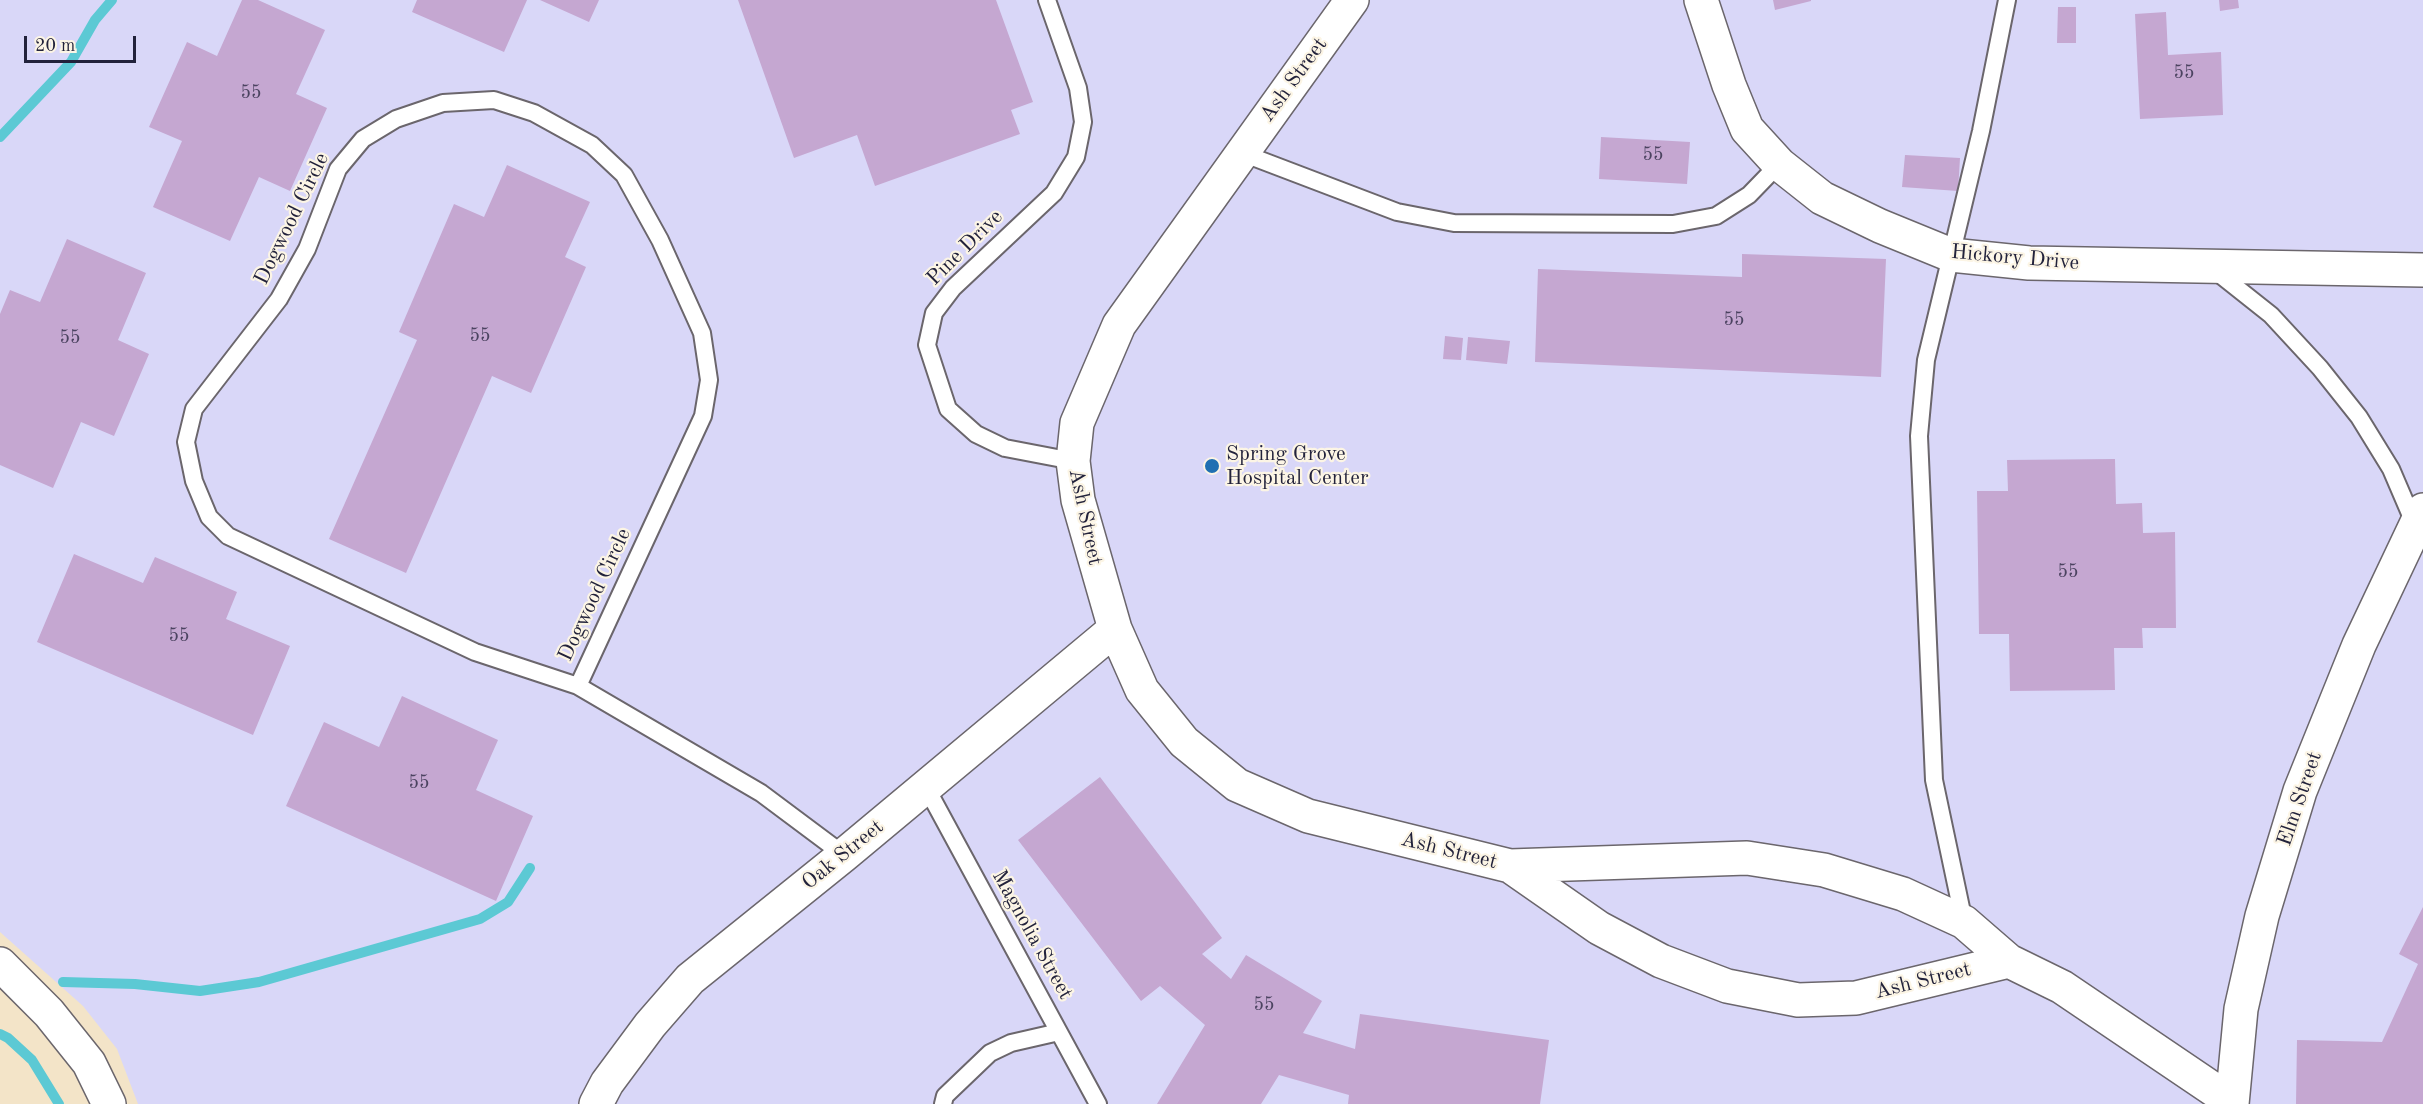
<!DOCTYPE html>
<html>
<head>
<meta charset="utf-8">
<style>
  body { margin:0 }
  #map { position:relative; width:2423px; height:1104px; overflow:hidden; background:#f3e4c8; font-family:"Old Standard TT",serif }
  canvas { display:block }
  .scale { position:absolute; left:24px; top:36px; width:112px; height:27px; box-sizing:border-box; border:3px solid #22223b; border-top:0; padding-left:8px; font-size:18px; line-height:21px; white-space:nowrap; color:#22223b; -webkit-text-stroke:4px #fcf5e5; paint-order:stroke }
</style>
</head>
<body>
<div id="map">
<canvas width="2423" height="1104"></canvas>
<div class="scale">20 m</div>
</div>
<script>
const c = document.querySelector('canvas').getContext('2d');
c.lineJoin = 'round';
function fill(path, color) { c.fillStyle = color; c.fill(path, 'evenodd'); }
const poly = rows => new Path2D(rows.map(r => 'M' + r).join(''));
function stroke(path, color, width, dash) { c.strokeStyle = color; c.lineWidth = width; c.lineCap = dash ? 'butt' : 'round'; c.setLineDash(dash || []); c.stroke(path); }
function write(font, color, halo, rows, align = 'center') {
  c.font = font + ' "Old Standard TT",serif'; c.lineWidth = 4.5; c.setLineDash([]); c.textBaseline = 'middle'; c.strokeStyle = halo; c.fillStyle = color; for (const [text, x, y, turn = 0] of rows) {
    c.save(); c.translate(x, y); c.rotate((+turn || 0) * Math.PI / 180); c.textAlign = isNaN(turn) ? turn : align; if (halo) c.strokeText(text, 0, 0); c.fillText(text, 0, 0); c.restore();
  }
}
fill(poly([
  [0,0,2423,0,2423,1104,138,1104,117,1049,83,1006,0,932]
]), '#d9d7f8');
stroke(poly([
  [0,137,71,62,95,20,112,0],
  [63,982,135,984,200,991,259,982,480,919,508,902,530,868],
  [0,1034,8,1038,32,1060,59,1104]
]), '#5cc9d4', 10);
fill(poly([
  [242,0,258,0,325,30,296,94,327,108,290,191,259,177,230,241,153,207,182,141,149,127,187,42,217,56],
  [417,0,527,0,504,52,412,12],
  [540,0,599,0,589,22],
  [738,0,996,0,1033,102,1011,110,1020,134,875,186,857,135,794,158],
  [1773,0,1811,0,1811,1,1775,10],
  [2219,0,2238,0,2239,8,2220,11],
  [2058,7,2076,7,2076,43,2057,43],
  [2166,12,2168,55,2221,52,2223,115,2140,119,2135,14],
  [1601,137,1690,142,1687,184,1599,179],
  [1905,155,1960,158,1958,191,1902,187],
  [507,165,590,202,565,257,586,267,531,393,492,376,406,573,329,539,417,340,399,332,454,204,484,217],
  [67,239,146,273,118,340,149,354,114,436,81,422,53,488,0,465,0,314,10,290,40,302],
  [1742,254,1886,259,1881,377,1535,362,1538,269,1742,277],
  [1445,336,1463,338,1461,360,1443,359],
  [1468,337,1510,341,1507,364,1466,360],
  [2115,459,2116,504,2142,503,2143,533,2175,532,2176,628,2142,628,2143,648,2114,648,2115,690,2010,691,2009,634,1979,634,1977,491,2008,491,2007,460],
  [74,554,143,583,155,557,237,592,226,619,290,646,253,735,37,642],
  [402,696,498,740,476,790,533,816,496,901,286,806,324,722,379,747],
  [1100,777,1222,938,1202,954,1231,979,1246,955,1322,1001,1303,1033,1355,1049,1360,1014,1549,1040,1540,1104,1348,1104,1349,1095,1279,1075,1261,1104,1157,1104,1205,1025,1160,986,1141,1001,1018,840],
  [2423,907,2423,1104,2296,1104,2297,1040,2382,1042,2418,964,2399,954]
]), '#c5a7d1');
const lane = poly([
  [1047,0,1078,88,1083,122,1076,157,1054,193,953,288,934,313,927,345,948,409,976,434,1005,448,1073,461],
  [1242,153,1397,212,1454,223,1673,224,1716,216,1749,195,1779,164],
  [2213,269,2271,315,2320,368,2359,417,2391,469,2415,525],
  [578,686,475,652,228,536,209,517,194,481,186,442,194,409,279,299,307,249,338,169,363,139,396,119,443,103,494,100,534,113,592,145,624,175,660,240,702,333,709,380,703,416,578,686,761,793,844,855],
  [926,787,1098,1104],
  [1964,922,1934,780,1919,436,1926,360,1981,131,2007,0],
  [943,1104,945,1096,990,1053,1011,1043,1059,1032]
]);
const street = poly([
  [1352,0,1119,325,1077,423,1073,461,1078,500,1115,629,1142,690,1184,742,1237,785,1308,816,1510,866,1747,858,1824,870,1903,894,1964,922,2009,961,2062,987,2232,1102],
  [1701,0,1729,85,1747,129,1779,164,1822,198,1880,226,1951,255,2029,263,2423,270],
  [1510,866,1599,928,1661,961,1727,986,1798,1000,1856,998,2009,961],
  [596,1104,607,1083,650,1025,690,979,844,855,1115,629],
  [2232,1104,2241,1009,2262,916,2300,791,2359,645,2423,510]
]);
const secondary = poly([
  [0,964,49,1013,89,1063,109,1104]
]);
stroke(lane, '#6b666c', 20);
stroke(street, '#6b666c', 36);
stroke(secondary, '#6b666c', 36);
stroke(lane, '#fff', 16);
stroke(street, '#fff', 33);
stroke(secondary, '#fff', 33);
for (const [x, y, r, color] of [
  [1212,466,8,"#1f6fb2"]
]) { const dot = new Path2D(); dot.arc(x, y, r, 0, 2 * Math.PI); c.fillStyle = color; c.fill(dot); stroke(dot, '#fcf5e5', 2); }
write('18px', '#4b4360', null, [
  ["55",2184,73],
  ["55",251,93],
  ["55",1653,155],
  ["55",1734,320],
  ["55",480,336],
  ["55",70,338],
  ["55",2068,572],
  ["55",179,636],
  ["55",419,783],
  ["55",1264,1005]
]);
write('21px', '#22223b', '#fcf5e5', [
  ["Ash Street",1294,80,-54],
  ["Dogwood Circle",292,219,-64],
  ["Pine Drive",965,248,-45],
  ["Hickory Drive",2015,258,5],
  ["Ash Street",1085,517,78],
  ["Dogwood Circle",595,595,-65],
  ["Elm Street",2300,799,-71],
  ["Ash Street",1449,851,14],
  ["Oak Street",843,855,-39],
  ["Magnolia Street",1032,935,61],
  ["Ash Street",1923,981,-14]
]);
write('21px', '#22223b', '#fcf5e5', [
  ["Spring Grove",1226,454],
  ["Hospital Center",1226,478]
], 'left');
</script>
</body>
</html>
